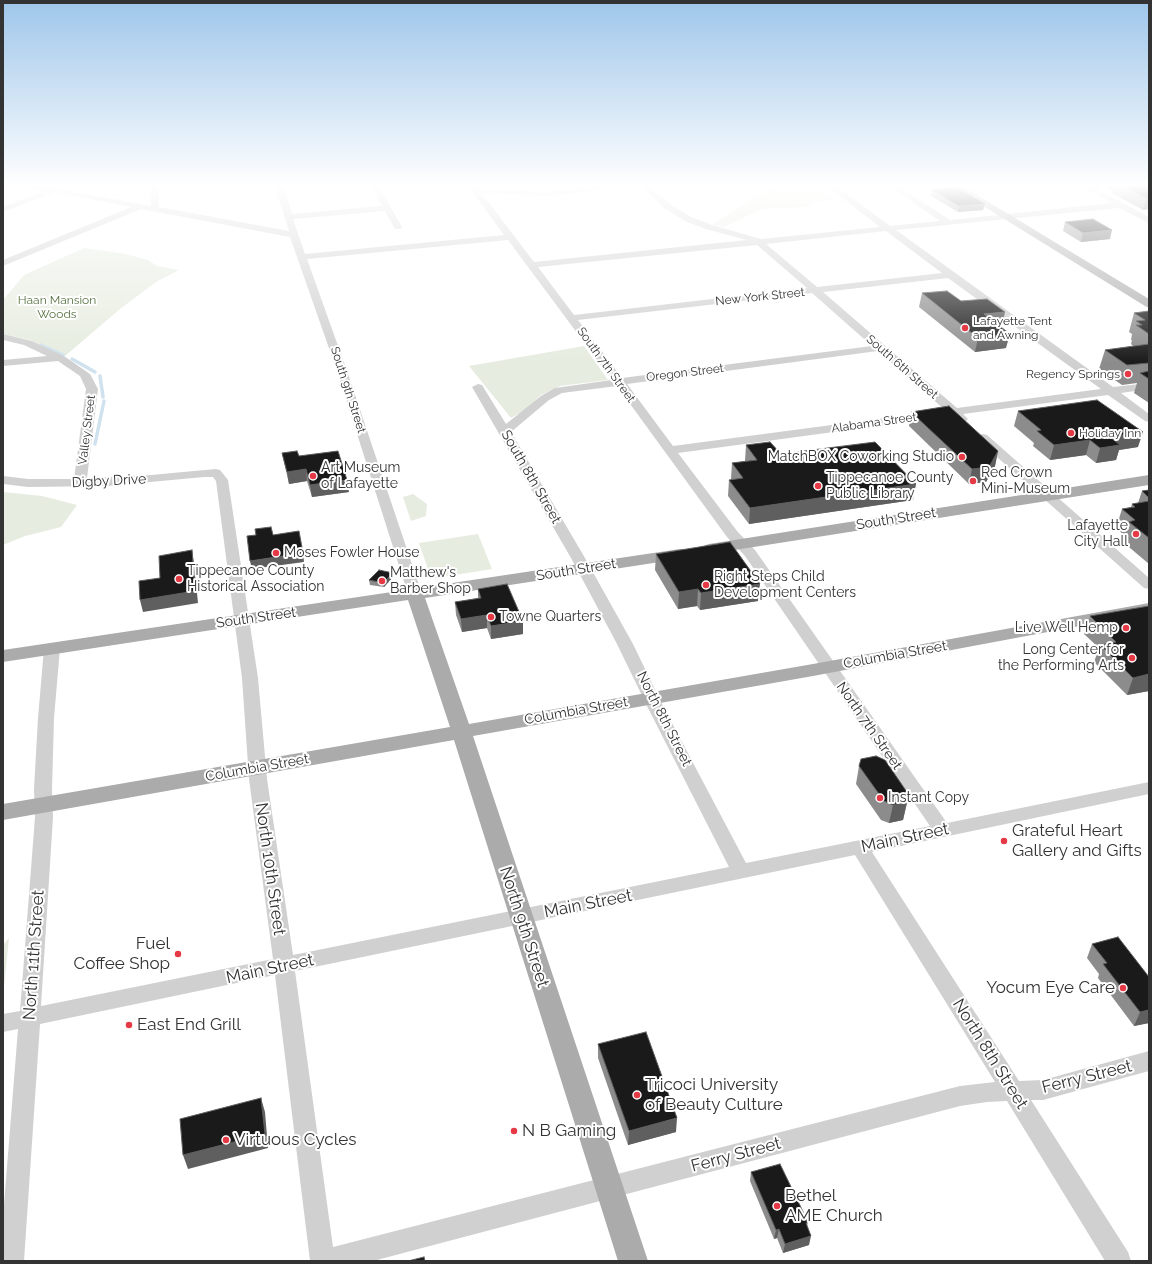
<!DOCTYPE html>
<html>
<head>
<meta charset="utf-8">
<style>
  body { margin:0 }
  #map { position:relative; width:1152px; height:1264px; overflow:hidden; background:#fff; font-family:Raleway,sans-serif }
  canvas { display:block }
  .frame { position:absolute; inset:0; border:4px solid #333; pointer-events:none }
</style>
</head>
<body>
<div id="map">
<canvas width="1152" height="1264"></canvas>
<div class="frame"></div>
</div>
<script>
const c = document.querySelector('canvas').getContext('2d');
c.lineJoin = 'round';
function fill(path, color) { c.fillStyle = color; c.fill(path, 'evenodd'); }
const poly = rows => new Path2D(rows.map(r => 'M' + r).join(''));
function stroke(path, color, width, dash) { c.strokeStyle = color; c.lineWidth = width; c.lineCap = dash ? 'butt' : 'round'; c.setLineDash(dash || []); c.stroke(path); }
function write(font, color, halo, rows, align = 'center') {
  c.font = font + ' Raleway,sans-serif'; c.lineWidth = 4; c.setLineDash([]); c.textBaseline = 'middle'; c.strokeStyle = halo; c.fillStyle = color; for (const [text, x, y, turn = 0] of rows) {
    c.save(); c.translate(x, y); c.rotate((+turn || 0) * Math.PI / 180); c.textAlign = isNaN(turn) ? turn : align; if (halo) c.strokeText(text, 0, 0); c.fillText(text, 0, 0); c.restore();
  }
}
fill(poly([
  [772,186,818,186,835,199,812,203,805,207,762,209,724,227,712,225],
  [966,186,1074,186,1082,190,1037,194,1027,188,977,193],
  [84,248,126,254,148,260,157,266,179,270,156,282,120,309,65,356,30,340,3,334,3,300,24,275],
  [584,346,608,380,560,386,541,395,525,410,511,418,469,366],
  [3,492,42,496,77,505,61,527,25,536,3,545],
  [413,494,427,504,426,516,411,521,403,497],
  [478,534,492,569,436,578,430,575,419,543],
  [9,938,3,996,3,945]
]), '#e6ecdf');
stroke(poly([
  [41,345,63,355],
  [72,359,95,372],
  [100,376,103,397],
  [95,444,104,401]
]), '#cfe2ee', 3.5);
fill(poly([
  [29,186,45,186,151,206,150,186,158,186,159,207,289,231,275,186,283,186,292,214,382,206,371,186,379,186,402,227,401,229,395,229,385,211,293,219,305,254,504,235,468,186,476,186,479,190,490,189,545,192,604,186,603,188,585,192,545,196,490,193,483,195,534,262,747,240,706,229,685,221,664,208,641,186,649,186,670,204,691,217,712,225,761,239,880,227,827,186,836,186,890,226,940,221,889,186,898,186,950,220,1112,203,1081,186,1091,186,1149,217,1149,223,1119,208,896,230,1113,387,1149,383,1149,389,1121,393,1149,414,1149,422,1145,421,1108,395,963,414,968,419,966,421,962,422,958,421,952,416,678,453,737,531,755,550,947,823,1149,782,1149,794,872,852,1019,1081,1043,1080,1149,1051,1149,1071,1043,1100,1031,1100,1128,1252,1131,1261,1105,1261,1007,1101,987,1102,960,1106,373,1261,310,1261,275,975,40,1024,24,1261,3,1261,3,1217,18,1029,3,1032,3,1014,20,1011,35,817,34,789,38,718,44,648,47,645,52,643,57,645,60,648,54,718,52,789,53,817,41,1006,273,959,249,779,242,678,216,481,213,477,204,477,107,486,28,487,3,484,3,476,28,479,74,479,86,389,80,376,58,361,3,366,3,360,47,356,24,345,3,340,3,334,32,341,64,356,90,374,98,389,87,478,151,475,216,469,220,470,228,480,258,678,267,779,293,955,729,867,648,708,617,644,571,558,472,387,478,384,482,385,506,424,541,396,555,388,612,380,508,240,307,259,347,371,422,594,420,597,415,598,410,597,408,594,337,371,290,237,141,209,3,266,3,260,131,207,55,192,3,212,3,207,45,191,30,188,29,186],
  [886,231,942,273,817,287,766,244,886,231],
  [757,245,807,288,574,315,538,267,757,245],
  [948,278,1101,389,957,408,823,292,948,278],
  [812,293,872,346,622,378,578,320,812,293],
  [878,351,945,410,673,446,627,384,878,351],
  [617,386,727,537,745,556,930,826,746,863,664,708,633,644,585,558,511,432,549,400,562,393,617,386],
  [855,855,995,1082,960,1086,333,1247,295,971,855,855],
  [983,434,987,435,1149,578,1149,589,1144,588,979,441,977,438,979,435,983,434]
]), '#d0d0d0');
fill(poly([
  [951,186,962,186,1149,299,1149,308,1145,306,951,186],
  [1149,475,1149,485,709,554,703,552,701,549,703,546,709,544,1149,475],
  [680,549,686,550,688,554,686,558,425,598,469,724,813,664,1149,603,1149,613,813,676,473,736,648,1261,618,1261,454,740,3,820,3,804,450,727,408,600,3,662,3,650,680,549]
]), '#ababab');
fill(poly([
  [1105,186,1149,186,1149,209,1143,210,1112,193,1112,190],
  [932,190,985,204,983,210,958,212,931,196],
  [1065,222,1110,239,1081,242,1063,231],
  [922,293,1002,326,999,326,1006,348,975,352,919,307],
  [1149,311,1149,403,1134,393,1137,383,1122,385,1099,369,1105,350,1133,346,1131,344,1132,340,1131,340,1132,334,1129,332,1134,313],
  [1018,411,1138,447,1119,450,1116,460,1096,463,1086,455,1050,460,1033,446,1034,443,1014,426],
  [911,412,998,451,995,466,986,482,969,484,909,426],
  [746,445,781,454,913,500,749,524,728,496,729,480,732,480,731,479,732,463,745,461],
  [282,453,299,456,349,492,312,497,307,481,289,484],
  [1149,490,1149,564,1123,542,1125,536,1116,528,1122,509,1131,507,1132,504,1138,503,1142,491],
  [656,554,758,601,700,610,697,606,678,609,655,570],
  [393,573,393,577,384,587,370,585,369,580],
  [478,589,523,621,523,634,491,639,487,628,462,632,456,615,455,602,478,598],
  [1149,606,1149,691,1127,695,1094,662,1099,648,1084,634,1090,616],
  [859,766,909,795,903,820,889,823,881,820,856,784],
  [1118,937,1149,1023,1134,1026,1098,978,1099,974,1087,958,1092,944],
  [598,1044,676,1132,628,1145,598,1058],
  [751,1172,808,1222,807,1226,809,1245,783,1253,777,1238,774,1239,750,1181]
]), '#8c8c8c');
fill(poly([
  [1146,198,1149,198,1149,209,1143,210],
  [985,204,983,210,958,212,959,206],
  [1112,230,1110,239,1081,242,1083,233],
  [1005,312,1002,326,981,328,984,314],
  [1010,334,1006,348,975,352,978,338],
  [1143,432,1138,447,1119,450,1116,460,1096,463,1100,448,1110,437],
  [1090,440,1086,455,1050,460,1054,445],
  [998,451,995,466,986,482,969,484,972,469],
  [306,469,307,481,289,484,287,472],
  [347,480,349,492,312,497,310,485],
  [916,484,913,500,749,524,750,508],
  [192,550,194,563,198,603,143,612,140,600],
  [303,553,304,562,252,569,250,561],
  [393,573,393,577,384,587,383,583],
  [760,584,758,601,700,610,701,593],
  [698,589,697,606,678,609,679,592],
  [487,615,487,628,462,632,461,619],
  [523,621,523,634,491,639,491,626],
  [1149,674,1149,691,1127,695,1133,678],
  [907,802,903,820,889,823,893,805],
  [1149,1010,1149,1023,1134,1026,1140,1012],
  [261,1098,265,1112,268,1148,188,1169,183,1155],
  [677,1118,676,1132,628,1145,629,1131],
  [779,1229,777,1238,774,1239,776,1230],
  [811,1236,809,1245,783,1253,785,1244]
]), '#5f5f5f');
const building = poly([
  [1123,186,1149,186,1149,198,1146,198,1123,186],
  [957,187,985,204,959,206,932,190,957,187],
  [1093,219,1112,230,1083,233,1065,222,1093,219],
  [947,291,961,301,987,299,1005,312,984,314,1010,334,978,338,922,293,947,291],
  [1149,311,1149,334,1136,325,1142,325,1136,321,1145,320,1134,313,1149,311],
  [1149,344,1149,363,1127,365,1105,350,1149,344],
  [1149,371,1149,379,1140,373,1149,371],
  [1097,400,1143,432,1110,437,1120,445,1100,448,1090,440,1054,445,1037,431,1041,430,1018,411,1097,400],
  [949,406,998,451,989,467,972,469,911,412,949,406],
  [770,442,781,454,875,442,916,484,750,508,729,480,743,478,732,463,757,460,746,445,770,442],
  [297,451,299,456,338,451,347,480,310,485,306,469,287,472,282,453,297,451],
  [1149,490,1149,498,1142,491,1149,490],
  [1149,501,1149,538,1129,522,1135,520,1122,509,1135,507,1132,504,1149,501],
  [271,527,273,535,299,531,303,553,250,561,247,536,256,535,255,529,271,527],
  [730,542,760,584,701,593,698,589,679,592,656,554,730,542],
  [192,550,195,591,140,600,139,581,160,578,159,556,192,550],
  [379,570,393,573,383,583,369,580,379,570],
  [507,584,523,621,491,626,487,615,461,619,455,602,481,598,478,589,507,584],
  [1149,606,1149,674,1133,678,1100,645,1116,642,1090,616,1149,606],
  [876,756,885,760,909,795,907,802,893,805,884,801,859,766,861,759,876,756],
  [1118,937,1149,977,1149,1010,1140,1012,1103,964,1107,963,1092,944,1118,937],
  [646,1032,677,1118,629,1131,598,1044,646,1032],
  [261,1098,265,1134,183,1155,180,1119,261,1098],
  [780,1164,808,1222,806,1223,811,1236,785,1244,779,1229,776,1230,751,1172,780,1164],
  [424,1257,425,1261,408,1261,424,1257]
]);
fill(building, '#1a1a1a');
stroke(building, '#5f5f5f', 1);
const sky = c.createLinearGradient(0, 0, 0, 363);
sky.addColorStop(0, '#9ec6ea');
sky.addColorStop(0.51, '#fff');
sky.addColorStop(1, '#ffffff00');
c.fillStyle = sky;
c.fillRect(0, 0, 1152, 363);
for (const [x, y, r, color] of [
  [965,328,4,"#e63946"],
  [1128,374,4,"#e63946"],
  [1071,433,4,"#e63946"],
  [962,457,4,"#e63946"],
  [313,476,4,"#e63946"],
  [973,481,4,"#e63946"],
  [818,486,4,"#e63946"],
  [1136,534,4,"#e63946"],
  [276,553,4,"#e63946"],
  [179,579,4,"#e63946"],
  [382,581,4,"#e63946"],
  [706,585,4,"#e63946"],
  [491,617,4,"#e63946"],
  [1126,628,4,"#e63946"],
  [1132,658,4,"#e63946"],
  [880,798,4,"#e63946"],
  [1004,841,4,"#e63946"],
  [178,954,4,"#e63946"],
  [1123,988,4,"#e63946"],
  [129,1025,4,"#e63946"],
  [637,1095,4,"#e63946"],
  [514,1131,4,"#e63946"],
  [226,1140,4,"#e63946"],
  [777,1206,4,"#e63946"]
]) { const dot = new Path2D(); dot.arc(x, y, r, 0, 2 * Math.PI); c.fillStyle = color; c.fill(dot); stroke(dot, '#fff', 1.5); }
write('12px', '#333', '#fff', [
  ["New York Street",760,297,-6],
  ["South 7th Street",606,365,54],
  ["South 6th Street",902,367,41],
  ["Oregon Street",685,373,-7],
  ["South 9th Street",348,390,72],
  ["Alabama Street",874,423,-8],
  ["Valley Street",87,430,-83]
]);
write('12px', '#56703f', '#fff', [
  ["Haan Mansion",57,300],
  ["Woods",57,314]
]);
write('12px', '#333', '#fff', [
  ["Lafayette Tent",973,321],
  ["and Awning",973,335],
  ["Regency Springs",1120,374,"right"],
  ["Holiday Inn",1079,433]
], 'left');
write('14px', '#333', '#fff', [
  ["MatchBOX Coworking Studio",954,457,"right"],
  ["Art Museum",321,468],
  ["of Lafayette",321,484],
  ["Red Crown",981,473],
  ["Mini-Museum",981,489],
  ["Tippecanoe County",826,478],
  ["Public Library",826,494],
  ["Lafayette",1128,526,"right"],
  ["City Hall",1128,542,"right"],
  ["Moses Fowler House",284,553],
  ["Tippecanoe County",187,571],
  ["Historical Association",187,587],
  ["Matthew's",390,573],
  ["Barber Shop",390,589],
  ["Right Steps Child",714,577],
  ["Development Centers",714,593],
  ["Towne Quarters",499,617],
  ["Live Well Hemp",1118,628,"right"],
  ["Long Center for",1124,650,"right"],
  ["the Performing Arts",1124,666,"right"],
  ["Instant Copy",888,798]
], 'left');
write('14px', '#333', '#fff', [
  ["South 8th Street",531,477,60],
  ["Digby Drive",109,481,-3],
  ["South Street",896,519,-9],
  ["South Street",576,570,-9],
  ["South Street",256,618,-8],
  ["Columbia Street",895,655,-10],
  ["Columbia Street",576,711,-10],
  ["North 8th Street",664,719,63],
  ["North 7th Street",869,726,55],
  ["Columbia Street",257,768,-10]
]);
write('17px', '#333', '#fff', [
  ["Grateful Heart",1012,831],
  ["Gallery and Gifts",1012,851],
  ["Fuel",170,944,"right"],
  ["Coffee Shop",170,964,"right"],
  ["Yocum Eye Care",1115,988,"right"],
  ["East End Grill",137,1025],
  ["Tricoci University",645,1085],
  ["of Beauty Culture",645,1105],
  ["N B Gaming",522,1131],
  ["Virtuous Cycles",234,1140],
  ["Bethel",785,1196],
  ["AME Church",785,1216]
], 'left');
write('17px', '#333', '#fff', [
  ["Main Street",905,838,-12],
  ["North 10th Street",270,869,82],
  ["Main Street",588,904,-11],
  ["North 9th Street",524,927,72],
  ["North 11th Street",34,955,-86],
  ["Main Street",270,969,-12],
  ["North 8th Street",990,1054,58],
  ["Ferry Street",1087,1077,-14],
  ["Ferry Street",736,1155,-15]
]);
</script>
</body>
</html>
